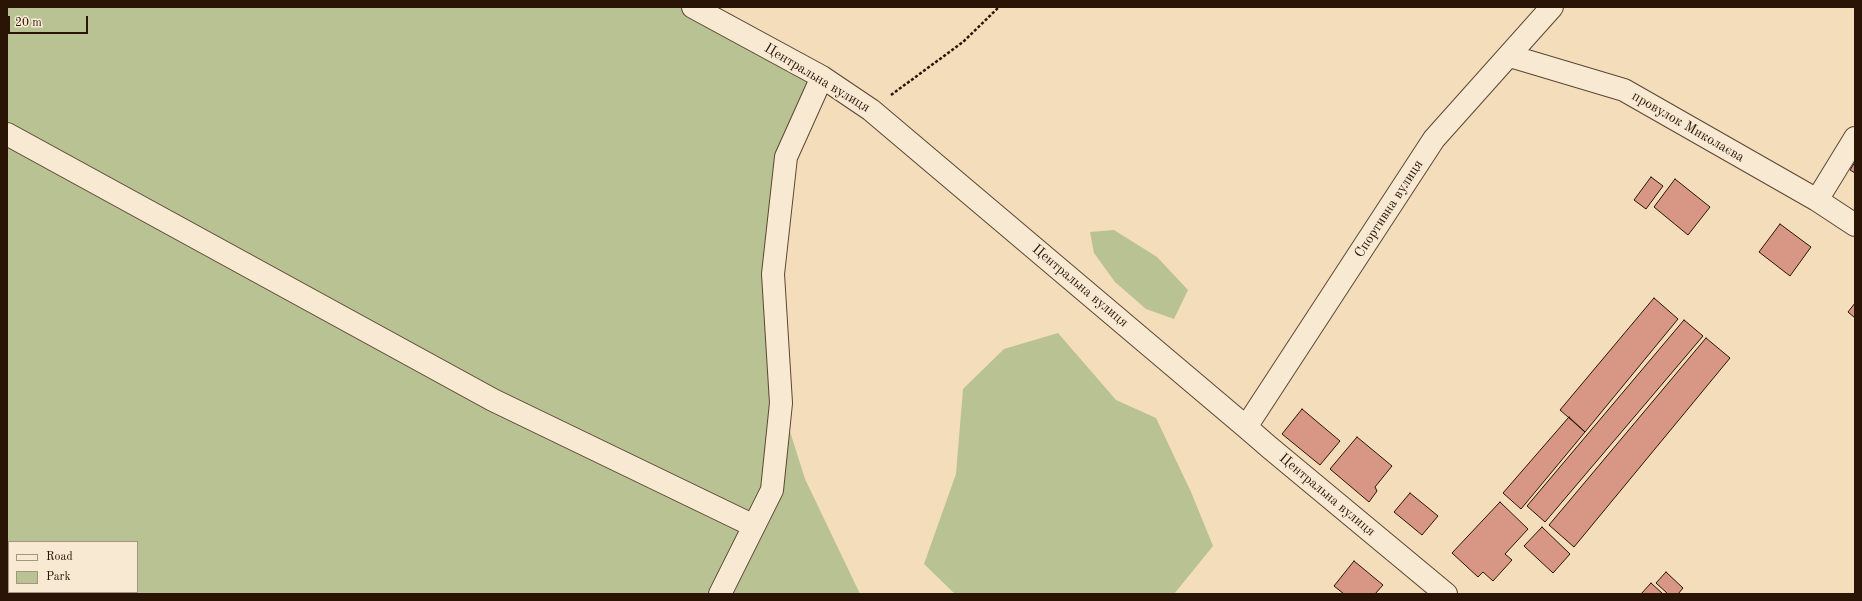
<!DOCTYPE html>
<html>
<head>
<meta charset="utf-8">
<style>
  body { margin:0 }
  #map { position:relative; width:1862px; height:601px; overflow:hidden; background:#f3ddba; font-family:"Old Standard TT",serif }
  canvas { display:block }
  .frame { position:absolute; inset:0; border:8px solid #291406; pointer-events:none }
  .legend { position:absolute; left:8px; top:541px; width:130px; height:52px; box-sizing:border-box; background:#f7e9d2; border:1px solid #a59480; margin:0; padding:5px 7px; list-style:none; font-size:12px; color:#291406 }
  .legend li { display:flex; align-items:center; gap:8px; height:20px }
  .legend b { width:20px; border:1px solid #a59480 }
  .scale { position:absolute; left:8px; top:16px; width:80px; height:18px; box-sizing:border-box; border:2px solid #291406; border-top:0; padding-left:5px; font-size:12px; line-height:14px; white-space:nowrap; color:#291406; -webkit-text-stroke:3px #f7e9d2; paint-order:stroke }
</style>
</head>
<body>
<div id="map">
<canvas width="1862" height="601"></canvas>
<div class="frame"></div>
<ul class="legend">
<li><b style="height:5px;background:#f7e9d2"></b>Road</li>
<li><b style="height:11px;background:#b8c292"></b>Park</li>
</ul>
<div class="scale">20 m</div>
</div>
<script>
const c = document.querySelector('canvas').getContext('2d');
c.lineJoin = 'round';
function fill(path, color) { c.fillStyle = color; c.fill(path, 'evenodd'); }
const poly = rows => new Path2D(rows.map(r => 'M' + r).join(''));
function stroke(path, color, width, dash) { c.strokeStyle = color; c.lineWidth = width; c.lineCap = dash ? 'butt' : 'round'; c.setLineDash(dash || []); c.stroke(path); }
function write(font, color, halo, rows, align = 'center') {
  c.font = font + ' "Old Standard TT",serif'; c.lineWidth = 4; c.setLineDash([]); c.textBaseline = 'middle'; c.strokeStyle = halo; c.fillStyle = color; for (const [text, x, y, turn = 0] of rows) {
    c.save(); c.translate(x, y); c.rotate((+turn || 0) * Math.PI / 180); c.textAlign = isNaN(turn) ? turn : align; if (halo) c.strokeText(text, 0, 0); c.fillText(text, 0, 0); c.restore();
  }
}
fill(poly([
  [7,7,693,7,822,77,786,157,781,403,805,479,860,594,7,594],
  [9,542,137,542,137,592,9,592],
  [1114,230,1157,257,1188,290,1174,319,1146,309,1115,282,1094,253,1090,232],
  [1058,333,1116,400,1156,418,1191,492,1213,546,1174,594,955,594,924,564,956,474,963,389,1004,349]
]), '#b8c292');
const building = poly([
  [1855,162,1855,173,1850,170,1855,162],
  [1651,177,1663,186,1646,209,1634,200,1651,177],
  [1675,179,1710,207,1688,235,1654,207,1675,179],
  [1780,224,1811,247,1790,276,1759,252,1780,224],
  [1654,298,1678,319,1585,432,1560,410,1654,298],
  [1855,303,1855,318,1848,312,1855,303],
  [1684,320,1703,336,1545,522,1527,506,1684,320],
  [1706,338,1730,358,1574,547,1549,525,1706,338],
  [1302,409,1340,441,1320,465,1282,434,1302,409],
  [1569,417,1585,432,1521,509,1503,493,1569,417],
  [1357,437,1392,466,1375,487,1377,491,1369,502,1330,469,1357,437],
  [1410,493,1438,516,1422,535,1394,512,1410,493],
  [1500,502,1528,529,1505,554,1512,560,1493,581,1483,572,1478,577,1452,553,1500,502],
  [1542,527,1570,554,1553,573,1524,546,1542,527],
  [1354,561,1383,585,1375,594,1344,594,1334,586,1354,561],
  [1666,572,1683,588,1678,594,1668,594,1656,583,1666,572],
  [1651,583,1663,594,1641,594,1651,583]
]);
fill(building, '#d89785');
stroke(building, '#291406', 1);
const minor = poly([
  [693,7,822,77,871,110,1246,427,1269,447,1446,594],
  [1510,56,1624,90,1817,200,1855,225],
  [7,134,493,400,754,526],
  [1817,200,1855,138],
  [1246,427,1434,139,1552,7],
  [720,594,772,490,781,403,773,274,786,157,822,77]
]);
stroke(minor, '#5c4633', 24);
stroke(poly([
  [891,95,963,42,999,7]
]), '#291406', 2.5, [3, 2]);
stroke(minor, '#f7e9d2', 22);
write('14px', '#291406', '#f7e9d2', [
  ["Центральна вулиця",817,78,31],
  ["провулок Миколаєва",1688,127,30],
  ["Спортивна вулиця",1389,209,-57],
  ["Центральна вулиця",1080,286,40],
  ["Центральна вулиця",1327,495,40]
]);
</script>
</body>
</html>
